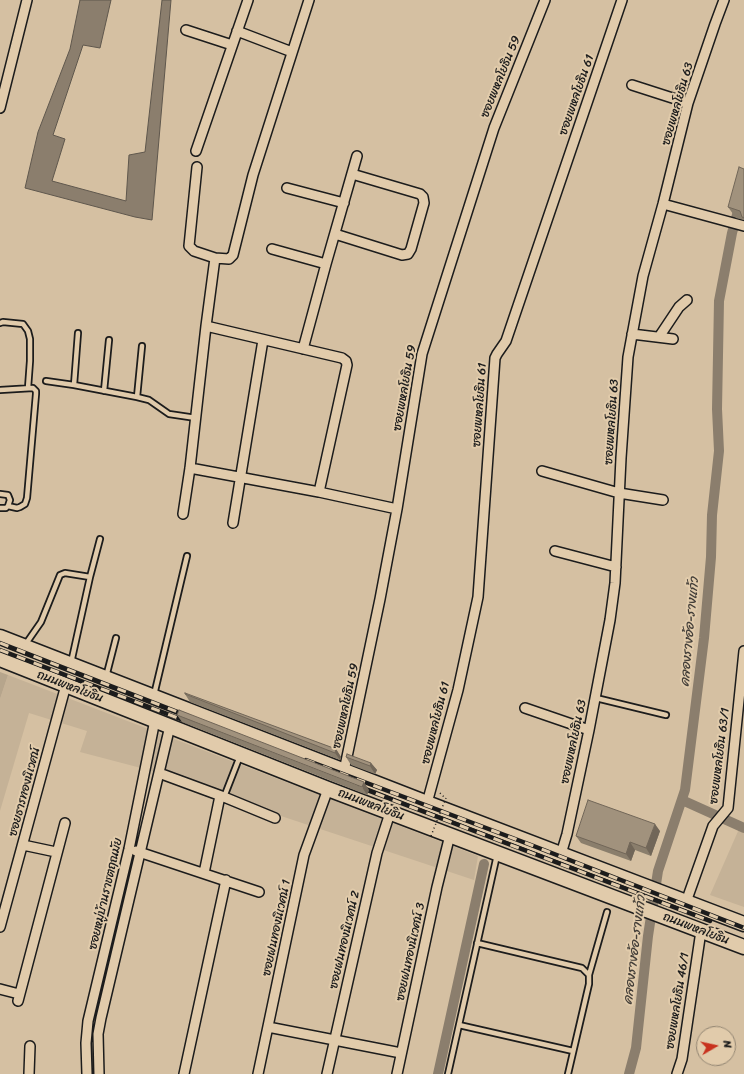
<!DOCTYPE html>
<html>
<head>
<meta charset="utf-8">
<style>
  body { margin:0 }
  #map { position:relative; width:744px; height:1074px; overflow:hidden; background:#d5c0a2; font-family:Sriracha,sans-serif }
  canvas { display:block }
  .north { position:absolute; left:696px; top:1026px; width:40px; height:40px; box-sizing:border-box; background:#e1cbab; border:1px solid #928572; border-radius:50%; rotate:81deg; font-size:11px; font-weight:700; line-height:16px; text-align:center; color:#1c1c1c }
  .north::after { content:''; display:block; margin:auto; width:14px; height:18px; background:#c8321e; clip-path:polygon(50% 0,100% 100%,50% 72%,0 100%) }
</style>
</head>
<body>
<div id="map">
<canvas width="744" height="1074"></canvas>
<div class="north">N</div>
</div>
<script>
const c = document.querySelector('canvas').getContext('2d');
c.lineJoin = 'round';
function fill(path, color) { c.fillStyle = color; c.fill(path, 'evenodd'); }
const poly = rows => new Path2D(rows.map(r => 'M' + r).join(''));
function stroke(path, color, width, dash) { c.strokeStyle = color; c.lineWidth = width; c.lineCap = dash ? 'butt' : 'round'; c.setLineDash(dash || []); c.stroke(path); }
function write(font, color, halo, rows, align = 'center') {
  c.font = font + ' Sriracha,"Playpen Sans Thai",sans-serif'; c.lineWidth = 4; c.setLineDash([]); c.textBaseline = 'middle'; c.strokeStyle = halo; c.fillStyle = color; for (const [text, x, y, turn = 0] of rows) {
    c.save(); c.translate(x, y); c.rotate((+turn || 0) * Math.PI / 180); c.textAlign = isNaN(turn) ? turn : align; if (halo) c.strokeText(text, 0, 0); c.fillText(text, 0, 0); c.restore();
  }
}
fill(poly([
  [8,675,478,856,474,880,281,816,279,824,223,803,225,794,141,768,80,752,87,731,29,713,0,811,0,699],
  [739,829,744,831,744,907,710,895]
]), '#c5b297');
fill(poly([
  [0,672,8,675,0,699]
]), '#b6a58c');
const water = poly([
  [80,0,111,0,100,48,83,45,53,135,65,139,52,181,126,201,129,155,145,152,162,0,171,0,152,220,135,217,25,188,38,132,70,49,80,0]
]);
fill(water, '#8b7e6d');
stroke(water, '#5f574d', 1);
stroke(poly([
  [682,800,744,828],
  [438,1074,484,864],
  [629,1074,636,1048,648,936,658,871,685,790,704,638,711,557,712,515,719,451,717,409,719,301,732,233,744,189]
]), '#8b7e6d', 10);
const lane = poly([
  [0,323,3,322,23,324,28,331,30,339,30,361,28,388],
  [46,381,74,385,137,397,149,400,169,414,196,418],
  [74,385,78,333],
  [0,390,33,388,36,391,36,394,27,498,25,504,20,507,17,508,8,506],
  [104,391,109,340],
  [137,397,142,346],
  [0,494,8,495,10,500,8,506,6,508,0,508],
  [25,645,41,622,60,575,65,573,90,577,100,539],
  [71,663,90,577],
  [106,677,116,638],
  [154,695,187,556],
  [596,698,666,715],
  [224,797,240,756],
  [477,943,582,968,589,975,589,984,568,1074],
  [589,975,607,912],
  [459,1025,573,1051],
  [448,1074,497,855]
]);
const street = poly([
  [186,30,232,45],
  [237,31,292,52],
  [632,85,688,103],
  [0,108,27,0],
  [196,151,248,0],
  [197,167,189,246,194,251,215,258,229,259,233,255,253,175,309,0],
  [287,188,344,203],
  [663,204,744,226],
  [335,234,402,255,408,254,411,249,424,203,423,197,420,194,352,174],
  [272,249,326,264],
  [206,326,342,358,346,361,347,365,319,492],
  [632,334,673,339],
  [659,337,679,307,687,300],
  [303,349,326,264,357,156],
  [190,468,319,492,397,509],
  [542,471,619,493,663,500],
  [183,514,190,468,206,326,215,258],
  [233,523,263,340],
  [555,551,616,567],
  [525,708,589,730],
  [344,771,380,599,397,509,422,354,494,128,545,0],
  [159,773,224,797,275,818],
  [427,803,458,690,478,597,495,358,497,354,506,341,622,0],
  [23,845,56,852],
  [136,851,259,892],
  [561,854,567,834,589,730,610,620,615,583,621,458,628,357,643,276,663,204,688,103,715,24,724,0],
  [204,873,220,796],
  [686,902,713,826,728,808,744,651],
  [0,927,66,685],
  [0,989,19,994],
  [18,1001,65,823],
  [268,1027,401,1053],
  [29,1074,30,1046],
  [87,1074,86,1043,88,1021,129,849,155,720],
  [99,1074,98,1034,101,1018,170,726],
  [184,1074,226,880],
  [258,1074,304,855,328,789],
  [327,1074,377,853,390,813],
  [397,1074,437,887,450,835],
  [677,1074,682,1059,701,931]
]);
const primary = poly([
  [0,637,427,803,744,924],
  [0,659,328,789,744,947]
]);
stroke(lane, '#1c1c1c', 8);
stroke(street, '#1c1c1c', 12);
stroke(primary, '#1c1c1c', 17);
stroke(poly([
  [440,793,444,797]
]), '#1c1c1c', 1.5, [1, 3]);
stroke(lane, '#e1cbab', 4.5);
stroke(street, '#e1cbab', 9);
stroke(primary, '#e1cbab', 14);
const rail = poly([
  [0,643,188,716],
  [0,650,191,723],
  [306,760,531,845,744,928],
  [359,787,710,921]
]);
stroke(rail, '#1c1c1c', 4.5);
stroke(rail, '#e1cbab', 3, [9]);
stroke(poly([
  [431,836,446,798]
]), '#1c1c1c', 1.5, [1, 3]);
fill(poly([
  [744,169,744,220,736,218,728,207],
  [185,694,336,749,341,757,340,760,190,702],
  [177,715,369,790,367,795,182,722],
  [346,757,371,763,377,770,375,774,351,765],
  [660,831,651,856,635,850,631,861,581,843,576,836]
]), '#8a7e6c');
fill(poly([
  [336,749,341,757,340,760,335,753],
  [371,763,377,770,375,774,370,766],
  [364,782,369,790,367,795,362,787],
  [655,824,660,831,651,856,646,848],
  [630,842,635,850,631,861,626,854]
]), '#716658');
const building = poly([
  [739,167,744,169,744,218,742,217,740,211,728,207,739,167],
  [185,693,336,749,335,753,185,694,185,693],
  [179,710,364,782,362,787,177,715,179,710],
  [347,754,371,763,370,766,346,757,347,754],
  [588,800,655,824,646,848,630,842,626,854,576,836,588,800]
]);
fill(building, '#a1927d');
stroke(building, '#716658', 1);
write('12px', '#1c1c1c', '#e1cbab', [
  ["ซอยพหลโยธิน 59",501,77,-68],
  ["ซอยพหลโยธิน 61",577,95,-71],
  ["ซอยพหลโยธิน 63",678,104,-74],
  ["ซอยพหลโยธิน 59",405,388,-80],
  ["ซอยพหลโยธิน 61",480,405,-86],
  ["ซอยพหลโยธิน 63",612,422,-86],
  ["ถนนพหลโยธิน",70,687,21],
  ["ซอยพหลโยธิน 59",346,706,-78],
  ["ซอยพหลโยธิน 61",436,723,-76],
  ["ซอยพหลโยธิน 63",574,742,-78],
  ["ซอยพหลโยธิน 63/1",720,756,-83],
  ["ซอยธารทองนิเวศน์",25,792,-75],
  ["ถนนพหลโยธิน",371,805,21],
  ["ซอยหมู่บ้านราชตฤณมัย",106,894,-77],
  ["ซอยฝนทองนิเวศน์ 1",277,928,-78],
  ["ถนนพหลโยธิน",696,929,21],
  ["ซอยฝนทองนิเวศน์ 2",345,940,-77],
  ["ซอยฝนทองนิเวศน์ 3",411,952,-78],
  ["ซอยพหลโยธิน 46/1",678,1001,-81]
]);
write('italic 13px', '#433e38', '#e1cbab', [
  ["คลองรางอ้อ-รางแก้ว",690,632,-85],
  ["คลองรางอ้อ-รางแก้ว",635,950,-83]
]);
</script>
</body>
</html>
